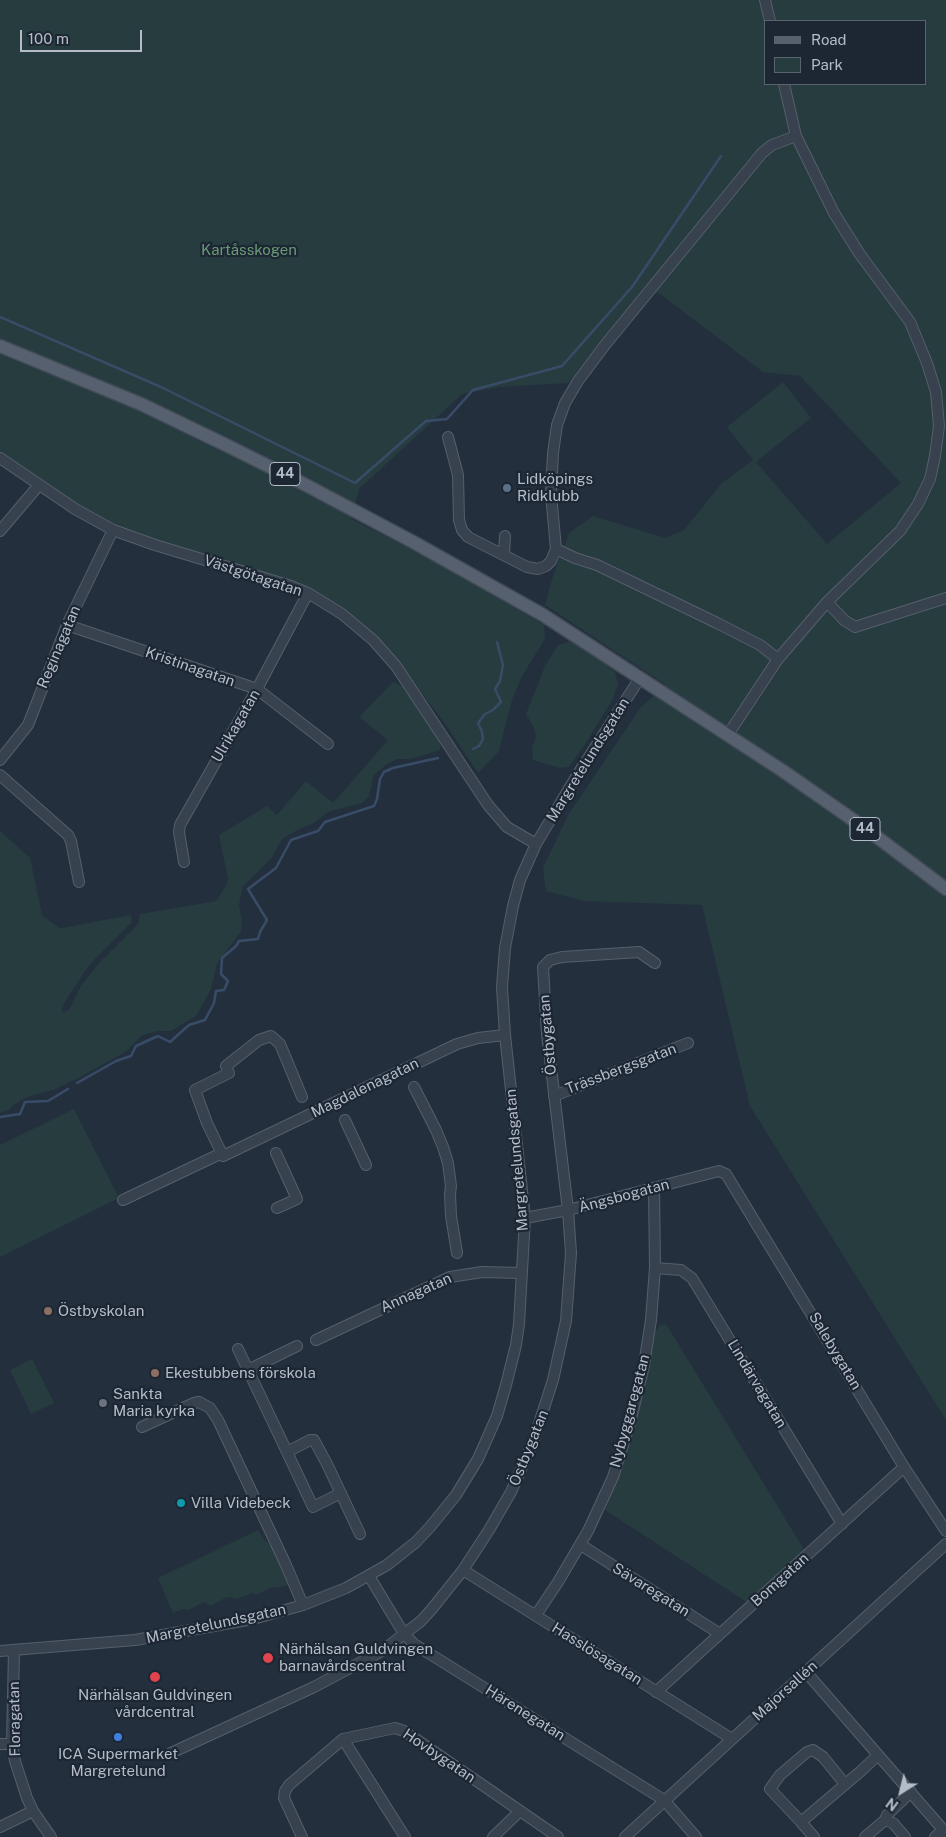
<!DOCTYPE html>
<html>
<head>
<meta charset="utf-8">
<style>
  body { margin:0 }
  #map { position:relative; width:946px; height:1837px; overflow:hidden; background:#242f3e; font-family:"Public Sans",sans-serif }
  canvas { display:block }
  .legend { position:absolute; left:764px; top:20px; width:162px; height:65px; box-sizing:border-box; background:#1d2633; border:1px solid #59626f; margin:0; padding:6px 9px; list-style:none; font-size:15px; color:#b4bcc9 }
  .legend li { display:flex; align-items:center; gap:10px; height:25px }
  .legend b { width:25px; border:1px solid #59626f }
  .north { position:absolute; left:876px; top:1767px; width:50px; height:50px; -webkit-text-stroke:4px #1d2633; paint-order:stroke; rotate:216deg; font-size:14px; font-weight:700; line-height:20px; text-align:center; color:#b4bcc9 }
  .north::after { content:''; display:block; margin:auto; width:18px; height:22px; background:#b4bcc9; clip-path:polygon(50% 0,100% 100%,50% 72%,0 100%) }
  .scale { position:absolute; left:20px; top:30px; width:122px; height:22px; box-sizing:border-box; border:2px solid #b4bcc9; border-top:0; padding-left:6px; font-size:15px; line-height:18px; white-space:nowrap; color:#b4bcc9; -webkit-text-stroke:4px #1d2633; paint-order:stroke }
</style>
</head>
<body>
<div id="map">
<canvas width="946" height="1837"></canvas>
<ul class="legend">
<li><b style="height:6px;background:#56606e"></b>Road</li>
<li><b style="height:14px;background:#263c3f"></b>Park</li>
</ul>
<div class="north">N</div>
<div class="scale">100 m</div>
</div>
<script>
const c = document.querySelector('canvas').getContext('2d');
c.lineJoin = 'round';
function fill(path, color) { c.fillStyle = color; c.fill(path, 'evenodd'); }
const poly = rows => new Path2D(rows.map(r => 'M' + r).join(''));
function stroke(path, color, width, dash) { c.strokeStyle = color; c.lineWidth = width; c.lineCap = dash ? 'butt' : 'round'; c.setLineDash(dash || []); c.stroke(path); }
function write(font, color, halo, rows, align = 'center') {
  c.font = font + ' "Public Sans",sans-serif'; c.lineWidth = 4.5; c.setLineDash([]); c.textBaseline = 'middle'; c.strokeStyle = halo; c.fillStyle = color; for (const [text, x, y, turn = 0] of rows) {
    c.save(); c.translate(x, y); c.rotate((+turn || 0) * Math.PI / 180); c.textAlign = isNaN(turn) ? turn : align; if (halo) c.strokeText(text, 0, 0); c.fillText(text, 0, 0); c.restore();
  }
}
fill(poly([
  [0,0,946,0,946,1420,750,1106,702,905,584,901,546,891,543,868,568,815,641,707,666,685,545,605,552,579,569,533,593,516,665,538,684,530,722,483,753,460,727,427,783,382,811,418,756,462,827,544,901,483,800,376,763,372,660,294,652,291,568,383,499,387,462,394,359,489,351,519,445,566,544,625,545,639,522,676,512,700,499,751,478,773,446,725,388,649,368,628,345,610,309,589,157,541,114,525,77,505,0,452],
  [765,21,925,21,925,84,765,84],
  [571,641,600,659,615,672,618,684,613,699,584,746,569,767,560,768,533,760,532,748,536,737,534,728,526,714,545,666,558,645],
  [393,682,402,686,440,741,440,750,411,759,397,759,387,764,374,775,369,796,362,803,328,812,314,823,299,829,282,839,271,859,243,886,239,905,242,921,241,931,217,964,211,989,197,1015,171,1031,157,1031,141,1036,127,1051,80,1077,53,1090,30,1096,13,1105,9,1110,0,1113,0,831,30,858,42,915,59,928,62,928,131,915,132,922,90,964,69,995,62,1008,62,1012,69,1010,81,986,99,963,138,924,140,914,216,901,225,887,228,879,219,835,267,806,277,815,306,781,333,803,388,740,359,717],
  [74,1109,119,1198,0,1257,0,1145],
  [666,1324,805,1551,748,1603,605,1510,622,1465,635,1423,645,1387,654,1334,659,1326],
  [32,1359,54,1403,31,1414,10,1370],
  [258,1530,264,1540,277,1550,284,1566,289,1585,274,1588,272,1587,256,1595,252,1593,237,1599,231,1597,225,1598,211,1606,205,1602,188,1610,183,1609,173,1613,158,1578]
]), '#263c3f');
stroke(poly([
  [0,317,161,387,355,483,426,421,447,419,473,390,562,366,632,287,721,156],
  [473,749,479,746,483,739,482,732,478,723,485,714,493,710,501,702,495,689,500,681,503,665,497,642],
  [77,1083,116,1061,131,1056,136,1046,158,1036,170,1042,189,1025,205,1020,214,1003,216,991,224,990,228,981,221,974,222,958,236,946,239,941,258,939,260,932,267,920,248,889,276,868,291,840,318,831,325,822,374,806,377,799,380,779,384,772,393,768,438,758],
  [0,1117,20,1114,25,1102,48,1101,68,1089]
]), '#394c67', 2.5);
const minor = poly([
  [765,0,770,21],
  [448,437,458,475,459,520,462,530,468,537,527,567,538,569,546,566,551,561,556,549],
  [0,458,75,509,113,530,155,545,291,586,308,593,342,614,373,640,396,666,488,805,507,827,536,844],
  [0,531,39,485],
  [504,555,505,536],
  [827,602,844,620,855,627,946,598],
  [67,625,257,689,328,744],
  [778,659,760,645,717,623,597,565,575,558,556,549,551,494,553,453,557,425,565,403,578,381,605,345,762,153,772,145,796,136],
  [727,736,778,659,827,602,900,531,918,504,930,479,935,456,939,426,936,392,927,363,910,322,859,253,834,213,796,136,784,84],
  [0,760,28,725,67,625,113,530],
  [0,775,68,835,71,841,79,882],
  [184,862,179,832,180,825,257,689,308,593],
  [414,1087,436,1130,443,1147,448,1163,451,1186,450,1194,451,1216,457,1253],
  [554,1096,688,1043],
  [302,1097,280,1044,271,1036,259,1040,226,1066,229,1073,195,1090,207,1123,223,1156,457,1044,478,1038,505,1035],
  [345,1120,366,1165],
  [276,1153,297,1199,277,1208],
  [123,1200,222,1153],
  [525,1218,568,1210,719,1171,726,1174,904,1467,946,1531],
  [655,1268,681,1270,692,1278,842,1524],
  [316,1340,450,1277,482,1272,522,1273],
  [238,1349,248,1370],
  [142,1427,194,1403,199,1402,210,1408,218,1420,286,1565,303,1605],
  [287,1452,248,1370,297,1346],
  [341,1493,313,1507,287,1452,310,1440,314,1440,327,1464,360,1534],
  [581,1545,720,1634],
  [463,1570,732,1739],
  [369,1576,404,1634,414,1644,664,1800,696,1837],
  [536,1615,558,1582,588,1531,613,1477,630,1423,644,1365,651,1320,655,1268,654,1188],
  [0,1651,135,1640,253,1619,303,1605,346,1588,387,1565,416,1542,430,1527,456,1495,478,1459,497,1416,506,1385,516,1345,519,1324,525,1218,505,1035,502,987,505,948,513,906,520,880,536,844,576,777,640,678],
  [14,1651,12,1744,15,1761,27,1798,33,1811,51,1837],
  [806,1672,946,1833],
  [656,1692,904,1467],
  [343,1739,405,1837],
  [0,1744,12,1744],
  [171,1753,314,1687,382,1651,421,1621,431,1610,463,1570,489,1530,511,1492,533,1442,553,1380,566,1321,571,1253,568,1210,547,1034,543,967,550,960,562,957,639,952,655,963],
  [845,1784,823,1757,813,1750,807,1752,780,1775,770,1789,801,1822,861,1771,878,1755],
  [885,1820,887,1815,911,1792],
  [800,1821,814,1837],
  [0,1827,33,1811],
  [302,1837,284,1798,285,1791,289,1785,343,1739,395,1728,404,1731,558,1837],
  [493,1837,520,1811],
  [625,1837,946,1544],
  [865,1837,885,1820,893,1823,905,1837],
  [935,1837,943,1830]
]);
const major = poly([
  [0,346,141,404,228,446,304,484,415,543,543,615,783,771,869,831,946,889]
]);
stroke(minor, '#565f6c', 12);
stroke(major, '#414a57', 15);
stroke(minor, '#38414e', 10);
stroke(major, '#56606e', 12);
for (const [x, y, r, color] of [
  [507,488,5,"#5c6f8a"],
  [48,1311,5,"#8d6e63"],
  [155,1373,5,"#8d6e63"],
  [103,1403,5,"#6b7280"],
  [181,1503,5,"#0f9aa8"],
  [268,1658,6,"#e0444e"],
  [155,1677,6,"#e0444e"],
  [118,1737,5,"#3f7fe0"]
]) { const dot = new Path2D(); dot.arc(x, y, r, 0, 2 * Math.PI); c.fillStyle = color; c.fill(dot); stroke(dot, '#1d2633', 2); }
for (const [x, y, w] of [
  [285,474,30],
  [865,829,30]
]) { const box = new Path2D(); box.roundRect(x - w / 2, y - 11.5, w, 23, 4); c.fillStyle = '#1d2633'; c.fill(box); stroke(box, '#b4bcc9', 1); }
write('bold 14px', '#b4bcc9', null, [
  ["44",285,474],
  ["44",865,829]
]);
write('15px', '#6b9a76', '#1d2633', [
  ["Kartåsskogen",249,250]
]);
write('15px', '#b4bcc9', '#1d2633', [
  ["Lidköpings",517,479],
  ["Ridklubb",517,496],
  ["Östbyskolan",58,1311],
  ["Ekestubbens förskola",165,1373],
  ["Sankta",113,1394],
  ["Maria kyrka",113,1411],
  ["Villa Videbeck",191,1503],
  ["Närhälsan Guldvingen",279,1649],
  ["barnavårdscentral",279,1666],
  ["Närhälsan Guldvingen",155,1695,"center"],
  ["vårdcentral",155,1712,"center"],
  ["ICA Supermarket",118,1754,"center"],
  ["Margretelund",118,1771,"center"]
], 'left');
write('15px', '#b4bcc9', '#1d2633', [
  ["Västgötagatan",253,576,18],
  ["Reginagatan",59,647,-67],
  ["Kristinagatan",190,667,19],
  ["Ulrikagatan",236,726,-60],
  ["Margretelundsgatan",588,760,-58],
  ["Östbygatan",548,1035,-95],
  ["Trässbergsgatan",621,1069,-21],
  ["Magdalenagatan",365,1088,-26],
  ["Margretelundsgatan",517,1160,-95],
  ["Ängsbogatan",624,1196,-15],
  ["Annagatan",416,1293,-24],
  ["Salebygatan",835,1351,59],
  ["Lindärvagatan",757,1384,59],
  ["Nybyggaregatan",630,1411,-75],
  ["Östbygatan",529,1448,-68],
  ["Bomgatan",780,1580,-42],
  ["Sävaregatan",651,1590,32],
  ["Margretelundsgatan",216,1624,-12],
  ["Hasslösagatan",597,1654,32],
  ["Majorsallén",785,1691,-42],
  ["Härenegatan",525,1713,32],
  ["Floragatan",15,1719,-91],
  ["Hovbygatan",439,1756,34]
]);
</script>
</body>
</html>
